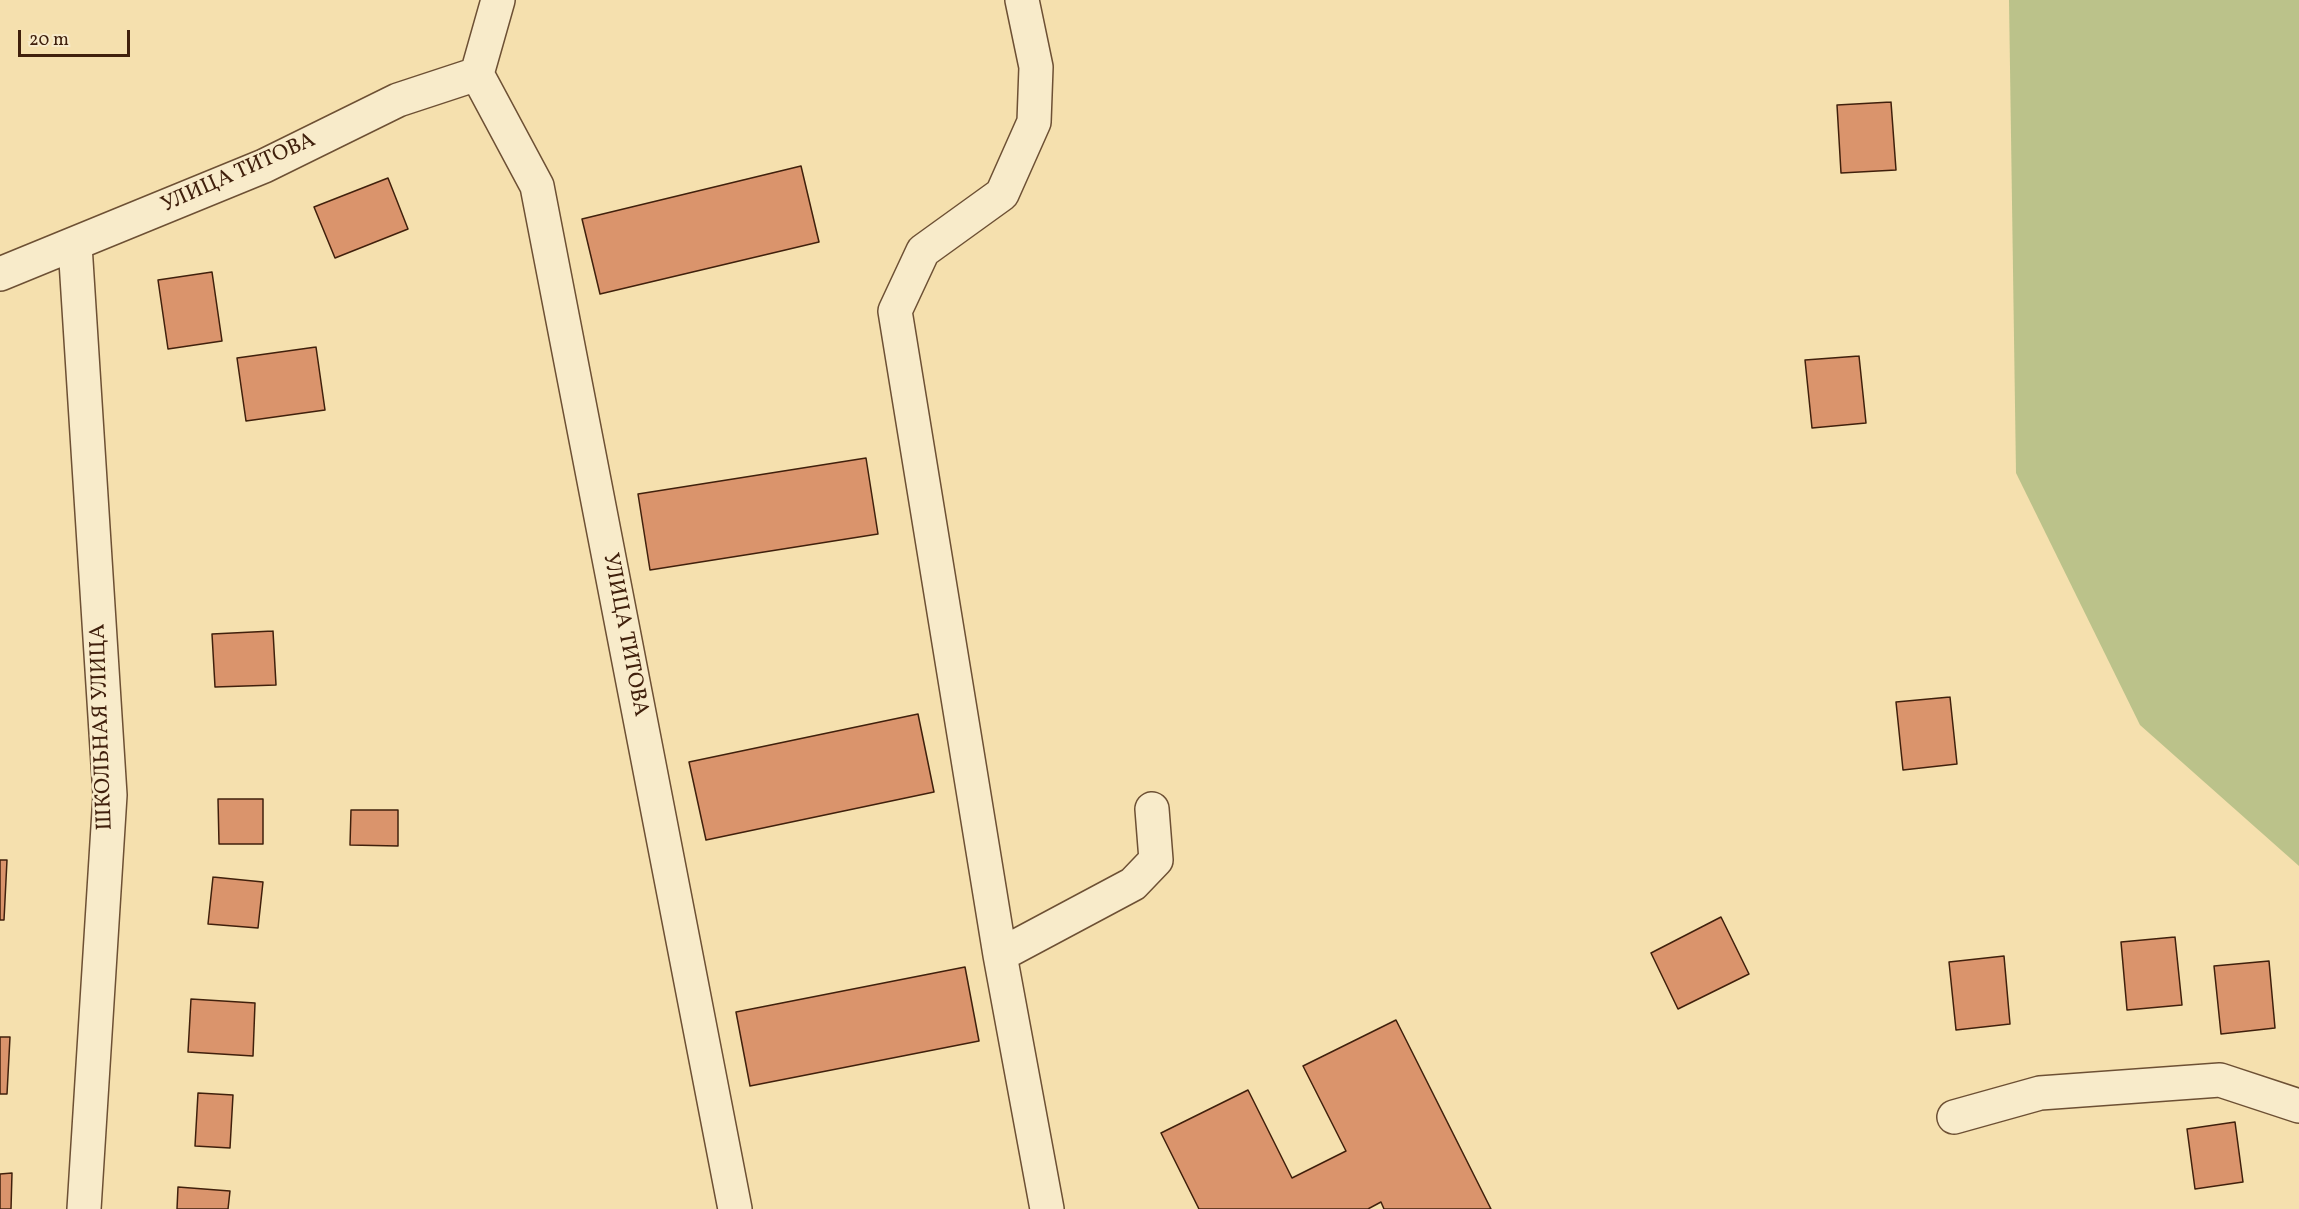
<!DOCTYPE html>
<html>
<head>
<meta charset="utf-8">
<style>
  body { margin:0 }
  #map { position:relative; width:2299px; height:1209px; overflow:hidden; background:#f5e0ae; font-family:Vollkorn,serif }
  canvas { display:block }
  .scale { position:absolute; left:18px; top:30px; width:112px; height:27px; box-sizing:border-box; border:3px solid #40200c; border-top:0; padding-left:8px; font-size:18px; line-height:21px; white-space:nowrap; color:#40200c; -webkit-text-stroke:4px #f8ebca; paint-order:stroke }
</style>
</head>
<body>
<div id="map">
<canvas width="2299" height="1209"></canvas>
<div class="scale">20 m</div>
</div>
<script>
const c = document.querySelector('canvas').getContext('2d');
c.lineJoin = 'round';
function fill(path, color) { c.fillStyle = color; c.fill(path, 'evenodd'); }
const poly = rows => new Path2D(rows.map(r => 'M' + r).join(''));
function stroke(path, color, width, dash) { c.strokeStyle = color; c.lineWidth = width; c.lineCap = dash ? 'butt' : 'round'; c.setLineDash(dash || []); c.stroke(path); }
function write(font, color, halo, rows, align = 'center') {
  c.font = font + ' Vollkorn,serif'; c.lineWidth = 5; c.setLineDash([]); c.textBaseline = 'middle'; c.strokeStyle = halo; c.fillStyle = color; for (const [text, x, y, turn = 0] of rows) {
    c.save(); c.translate(x, y); c.rotate((+turn || 0) * Math.PI / 180); c.textAlign = isNaN(turn) ? turn : align; if (halo) c.strokeText(text, 0, 0); c.fillText(text, 0, 0); c.restore();
  }
}
fill(poly([
  [2009,0,2299,0,2299,866,2140,725,2016,473]
]), '#bbc28a');
const building = poly([
  [1891,102,1896,170,1841,173,1837,105,1891,102],
  [801,166,819,242,600,294,582,219,801,166],
  [388,178,408,229,335,258,314,207,388,178],
  [212,272,222,341,168,349,158,280,212,272],
  [316,347,325,410,246,421,237,358,316,347],
  [1859,356,1866,423,1812,428,1805,360,1859,356],
  [866,458,878,534,650,570,638,494,866,458],
  [273,631,276,685,215,687,212,634,273,631],
  [1950,697,1957,764,1903,770,1896,702,1950,697],
  [918,714,934,792,706,840,689,762,918,714],
  [218,799,263,799,263,844,219,844,218,799],
  [351,810,398,810,398,846,350,845,351,810],
  [0,860,7,860,4,920,0,920,0,860],
  [213,877,263,882,258,928,208,924,213,877],
  [1721,917,1749,974,1678,1009,1651,953,1721,917],
  [2175,937,2182,1005,2127,1010,2121,942,2175,937],
  [2004,956,2010,1024,1956,1030,1949,962,2004,956],
  [2269,961,2275,1028,2221,1034,2214,966,2269,961],
  [965,967,979,1041,750,1086,736,1012,965,967],
  [191,999,255,1003,253,1056,188,1052,191,999],
  [1396,1020,1491,1209,1384,1209,1381,1202,1368,1209,1199,1209,1161,1133,1248,1090,1292,1178,1346,1151,1303,1066,1396,1020],
  [0,1037,10,1037,7,1094,0,1094,0,1037],
  [198,1093,233,1095,230,1148,195,1146,198,1093],
  [2235,1122,2243,1182,2195,1189,2187,1129,2235,1122],
  [12,1173,11,1209,0,1209,0,1174,12,1173],
  [178,1187,230,1191,228,1209,177,1209,178,1187]
]);
fill(building, '#da946c');
stroke(building, '#40200c', 1.5);
const minor = poly([
  [498,0,477,74,537,186,735,1209],
  [1022,0,1036,67,1034,122,1002,194,923,251,895,311,1000,955,1047,1209],
  [75,245,110,795,84,1209],
  [0,274,264,166,398,100,477,74],
  [1000,955,1133,884,1156,860,1152,809],
  [1954,1117,2040,1093,2220,1080,2299,1106]
]);
stroke(minor, '#6d5034', 36);
stroke(minor, '#f8ebca', 33);
write('22px', '#40200c', '#f8ebca', [
  ["УЛИЦА ТИТОВА",239,174,-24],
  ["УЛИЦА ТИТОВА",624,635,79],
  ["ШКОЛЬНАЯ УЛИЦА",103,727,-92]
]);
</script>
</body>
</html>
